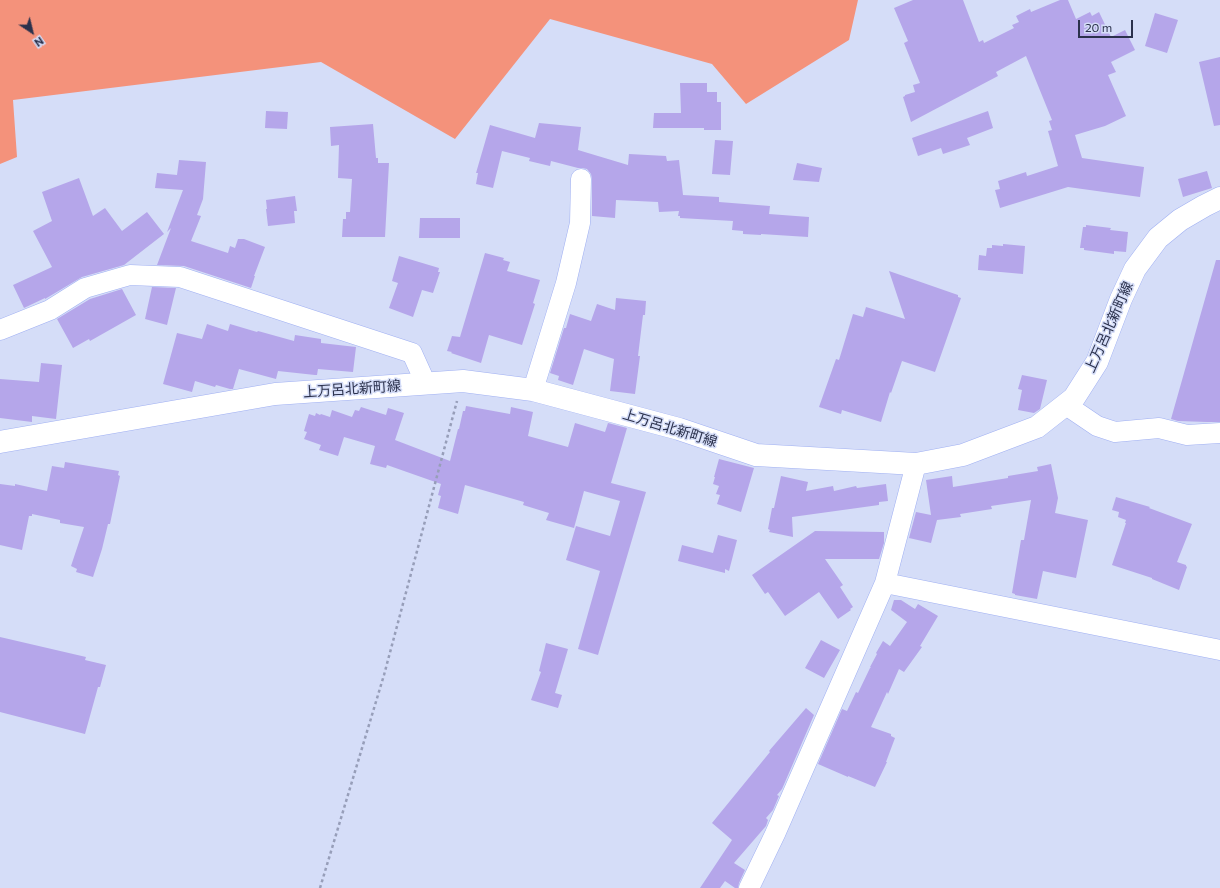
<!DOCTYPE html>
<html>
<head>
<meta charset="utf-8">
<style>
  body { margin:0 }
  #map { position:relative; width:1220px; height:888px; overflow:hidden; background:#d5ddf8; font-family:Commissioner,sans-serif }
  canvas { display:block }
  .north { position:absolute; left:12px; top:12px; width:40px; height:40px; -webkit-text-stroke:3px #d5ddf8; paint-order:stroke; rotate:145deg; font-size:11px; font-weight:700; line-height:16px; text-align:center; color:#2b314c }
  .north::after { content:''; display:block; margin:auto; width:14px; height:18px; background:#2b314c; clip-path:polygon(50% 0,100% 100%,50% 72%,0 100%) }
  .scale { position:absolute; left:1078px; top:20px; width:55px; height:18px; box-sizing:border-box; border:2px solid #2b314c; border-top:0; padding-left:5px; font-size:12px; line-height:14px; white-space:nowrap; color:#2b314c; -webkit-text-stroke:3px #d5ddf8; paint-order:stroke }
</style>
</head>
<body>
<div id="map">
<canvas width="1220" height="888"></canvas>
<div class="north">N</div>
<div class="scale">20 m</div>
</div>
<script>
const c = document.querySelector('canvas').getContext('2d');
c.lineJoin = 'round';
function fill(path, color) { c.fillStyle = color; c.fill(path, 'evenodd'); }
const poly = rows => new Path2D(rows.map(r => 'M' + r).join(''));
function stroke(path, color, width, dash) { c.strokeStyle = color; c.lineWidth = width; c.lineCap = dash ? 'butt' : 'round'; c.setLineDash(dash || []); c.stroke(path); }
function write(font, color, halo, rows, align = 'center') {
  c.font = font + ' Commissioner,"Noto Sans JP",sans-serif'; c.lineWidth = 3; c.setLineDash([]); c.textBaseline = 'middle'; c.strokeStyle = halo; c.fillStyle = color; for (const [text, x, y, turn = 0] of rows) {
    c.save(); c.translate(x, y); c.rotate((+turn || 0) * Math.PI / 180); c.textAlign = isNaN(turn) ? turn : align; if (halo) c.strokeText(text, 0, 0); c.fillText(text, 0, 0); c.restore();
  }
}
fill(poly([
  [0,0,858,0,849,40,746,104,712,64,550,19,455,139,321,62,13,100,17,157,0,164]
]), '#f4927b');
fill(poly([
  [913,0,963,0,979,42,983,40,984,43,1014,28,1012,25,1019,22,1016,16,1030,9,1031,12,1060,0,1068,0,1076,19,1090,12,1092,16,1099,12,1111,37,1125,30,1135,50,1111,62,1116,72,1108,75,1126,116,1105,126,1075,135,1082,158,1144,167,1140,197,1068,187,1000,208,995,190,1000,189,998,181,1026,172,1027,176,1058,166,1048,131,1052,130,1049,121,1052,120,1026,56,996,72,998,76,911,122,903,97,905,96,905,95,915,92,913,85,920,83,904,43,908,41,894,8],
  [1155,13,1178,20,1167,53,1145,46],
  [1220,57,1220,125,1214,126,1199,62],
  [680,83,707,83,707,92,717,92,717,102,721,102,721,130,704,130,704,128,653,128,654,113,681,113],
  [266,111,288,112,287,129,265,128],
  [988,111,993,128,967,138,970,145,943,154,941,148,918,156,912,138],
  [539,123,581,127,578,150,628,165,629,154,666,156,667,161,679,160,683,195,719,197,719,202,770,206,769,214,809,217,808,237,761,234,761,235,743,234,743,231,732,230,733,221,680,218,680,216,678,216,679,211,659,212,658,202,616,200,615,218,592,216,592,179,591,174,587,169,582,168,578,168,551,161,550,166,529,161,530,158,502,151,493,188,476,184,478,173,476,173,490,125,535,138],
  [373,124,376,158,378,158,378,163,389,163,385,237,342,237,343,219,346,219,346,212,350,212,352,179,338,178,339,145,331,146,330,127],
  [715,140,733,141,730,175,712,174],
  [179,160,206,162,203,199,197,215,201,216,191,241,228,253,230,246,235,248,238,239,244,239,265,247,254,276,255,276,251,288,184,266,157,265,171,228,167,232,183,190,155,188,157,173,177,175],
  [797,163,822,168,819,182,793,180],
  [1207,171,1212,188,1183,197,1178,179],
  [79,178,93,216,105,208,122,231,147,212,164,234,124,265,82,277,45,299,45,298,24,308,13,285,52,267,33,231,52,221,42,192],
  [295,196,297,211,294,211,295,223,268,226,266,209,267,209,266,200],
  [420,218,460,218,460,238,419,238],
  [1086,225,1111,228,1110,230,1128,232,1126,252,1114,251,1114,254,1084,250,1084,248,1080,248,1083,227,1086,227],
  [1003,244,1025,246,1023,274,978,270,979,255,986,256,987,248,992,248,992,245,1003,246],
  [485,253,504,258,503,260,510,262,507,271,540,280,533,303,535,304,522,345,489,335,481,363,451,353,452,352,447,351,452,336,460,337],
  [399,256,439,268,438,272,440,272,433,293,422,290,413,317,389,308,398,283,392,281],
  [1216,260,1220,260,1220,422,1207,422,1178,421,1171,419],
  [889,271,958,295,958,297,961,298,935,372,902,361,891,393,890,392,881,422,842,410,841,414,819,407,836,359,839,360,853,314,863,317,866,307,905,319],
  [152,287,176,288,167,325,145,319],
  [122,289,136,315,90,341,89,339,73,348,57,319,90,299],
  [616,298,646,301,645,315,643,315,638,356,640,356,635,394,610,391,614,359,584,349,573,385,558,380,559,376,550,373,564,328,566,328,570,314,591,321,597,304,615,310],
  [207,324,228,331,230,324,257,332,258,331,294,341,295,335,321,339,321,343,356,347,353,372,318,369,317,375,315,375,278,371,276,379,239,369,233,389,230,389,216,385,215,387,195,381,192,392,163,384,177,333,202,339],
  [41,363,62,365,56,419,32,416,32,422,0,418,0,379,39,382],
  [1022,375,1047,380,1040,409,1034,413,1018,410,1022,390,1018,389],
  [466,406,510,414,511,407,533,412,528,436,568,447,575,423,605,432,608,423,627,428,611,483,646,492,598,655,578,649,600,571,566,560,576,526,610,536,620,501,584,491,574,528,546,520,549,513,523,505,524,502,465,485,458,514,438,508,441,496,438,495,441,484,387,465,386,468,370,464,375,446,344,437,338,456,319,450,321,445,304,439,307,432,304,431,309,414,315,416,316,413,320,415,321,414,330,417,332,410,352,417,355,410,359,411,361,407,386,415,388,408,404,413,395,440,450,461,458,429,459,429,463,411,465,411],
  [719,459,754,468,741,512,717,504,720,495,716,494,719,486,713,484,715,477,714,477],
  [65,462,119,471,118,475,120,476,110,524,108,524,102,549,93,577,76,572,77,569,71,566,84,527,60,523,60,520,32,514,32,516,29,516,22,550,0,545,0,484,15,486,15,484,47,491,52,466,64,468],
  [1051,464,1058,498,1055,513,1088,520,1076,578,1043,571,1037,599,1015,595,1015,594,1012,593,1021,540,1024,540,1031,500,991,506,992,509,960,514,961,517,937,520,931,543,909,538,916,512,931,515,926,480,952,476,953,487,1008,478,1008,476,1038,471,1037,467],
  [781,476,808,482,806,491,833,486,834,491,856,486,857,488,886,484,888,501,879,502,879,505,792,517,793,537,769,532,770,530,768,529,772,508,774,508],
  [1116,497,1150,507,1149,508,1192,524,1177,562,1186,565,1186,566,1187,567,1179,590,1152,579,1152,578,1112,565,1126,523,1125,523,1126,520,1118,517,1119,512,1112,510],
  [815,531,884,532,884,543,879,559,825,559,843,585,840,587,853,607,850,609,851,610,838,619,819,592,785,616,768,592,765,594,752,575],
  [718,535,737,540,729,571,725,569,725,573,678,561,682,545,713,553],
  [894,600,901,600,915,609,918,604,938,616,920,646,922,647,904,672,899,669,888,694,887,692,871,727,891,734,891,736,895,738,886,762,887,762,875,787,848,776,848,777,818,764,842,709,847,711,856,692,858,693,870,668,871,668,870,667,877,654,876,653,883,641,890,646,907,622,891,610],
  [0,637,86,657,85,660,106,665,100,687,98,687,85,734,0,712],
  [821,640,840,650,824,678,805,668],
  [546,643,568,649,555,693,562,695,558,708,531,700,541,672,539,671],
  [806,708,814,715,782,789,777,795,779,796,773,810,766,818,768,820,766,826,734,863,745,870,739,883,738,888,735,888,725,881,720,888,700,888,732,840,712,823,770,752,769,751]
]), '#b5a6ea');
const street = poly([
  [0,330,50,310,85,288,130,275,180,277,412,353,426,384],
  [533,390,566,283,580,223,581,179],
  [1066,405,1097,426,1115,432,1159,428,1187,435,1220,433],
  [885,583,1220,650],
  [749,888,775,834,885,583,916,464]
]);
const secondary = poly([
  [0,442,275,394,463,381,533,390,679,429,756,455,916,464,963,455,1037,427,1074,398,1097,362,1121,299,1135,269,1158,238,1180,220,1204,206,1220,198]
]);
stroke(street, '#a0b0f2', 21);
stroke(secondary, '#a0b0f2', 23);
stroke(poly([
  [320,888,384,675,457,401]
]), '#979eb9', 2.5, [3, 3]);
stroke(street, '#fff', 20);
stroke(secondary, '#fff', 22);
write('14px', '#2b314c', '#d5ddf8', [
  ["上万呂北新町線",1109,327,-66],
  ["上万呂北新町線",352,389,-4],
  ["上万呂北新町線",670,428,17]
]);
</script>
</body>
</html>
